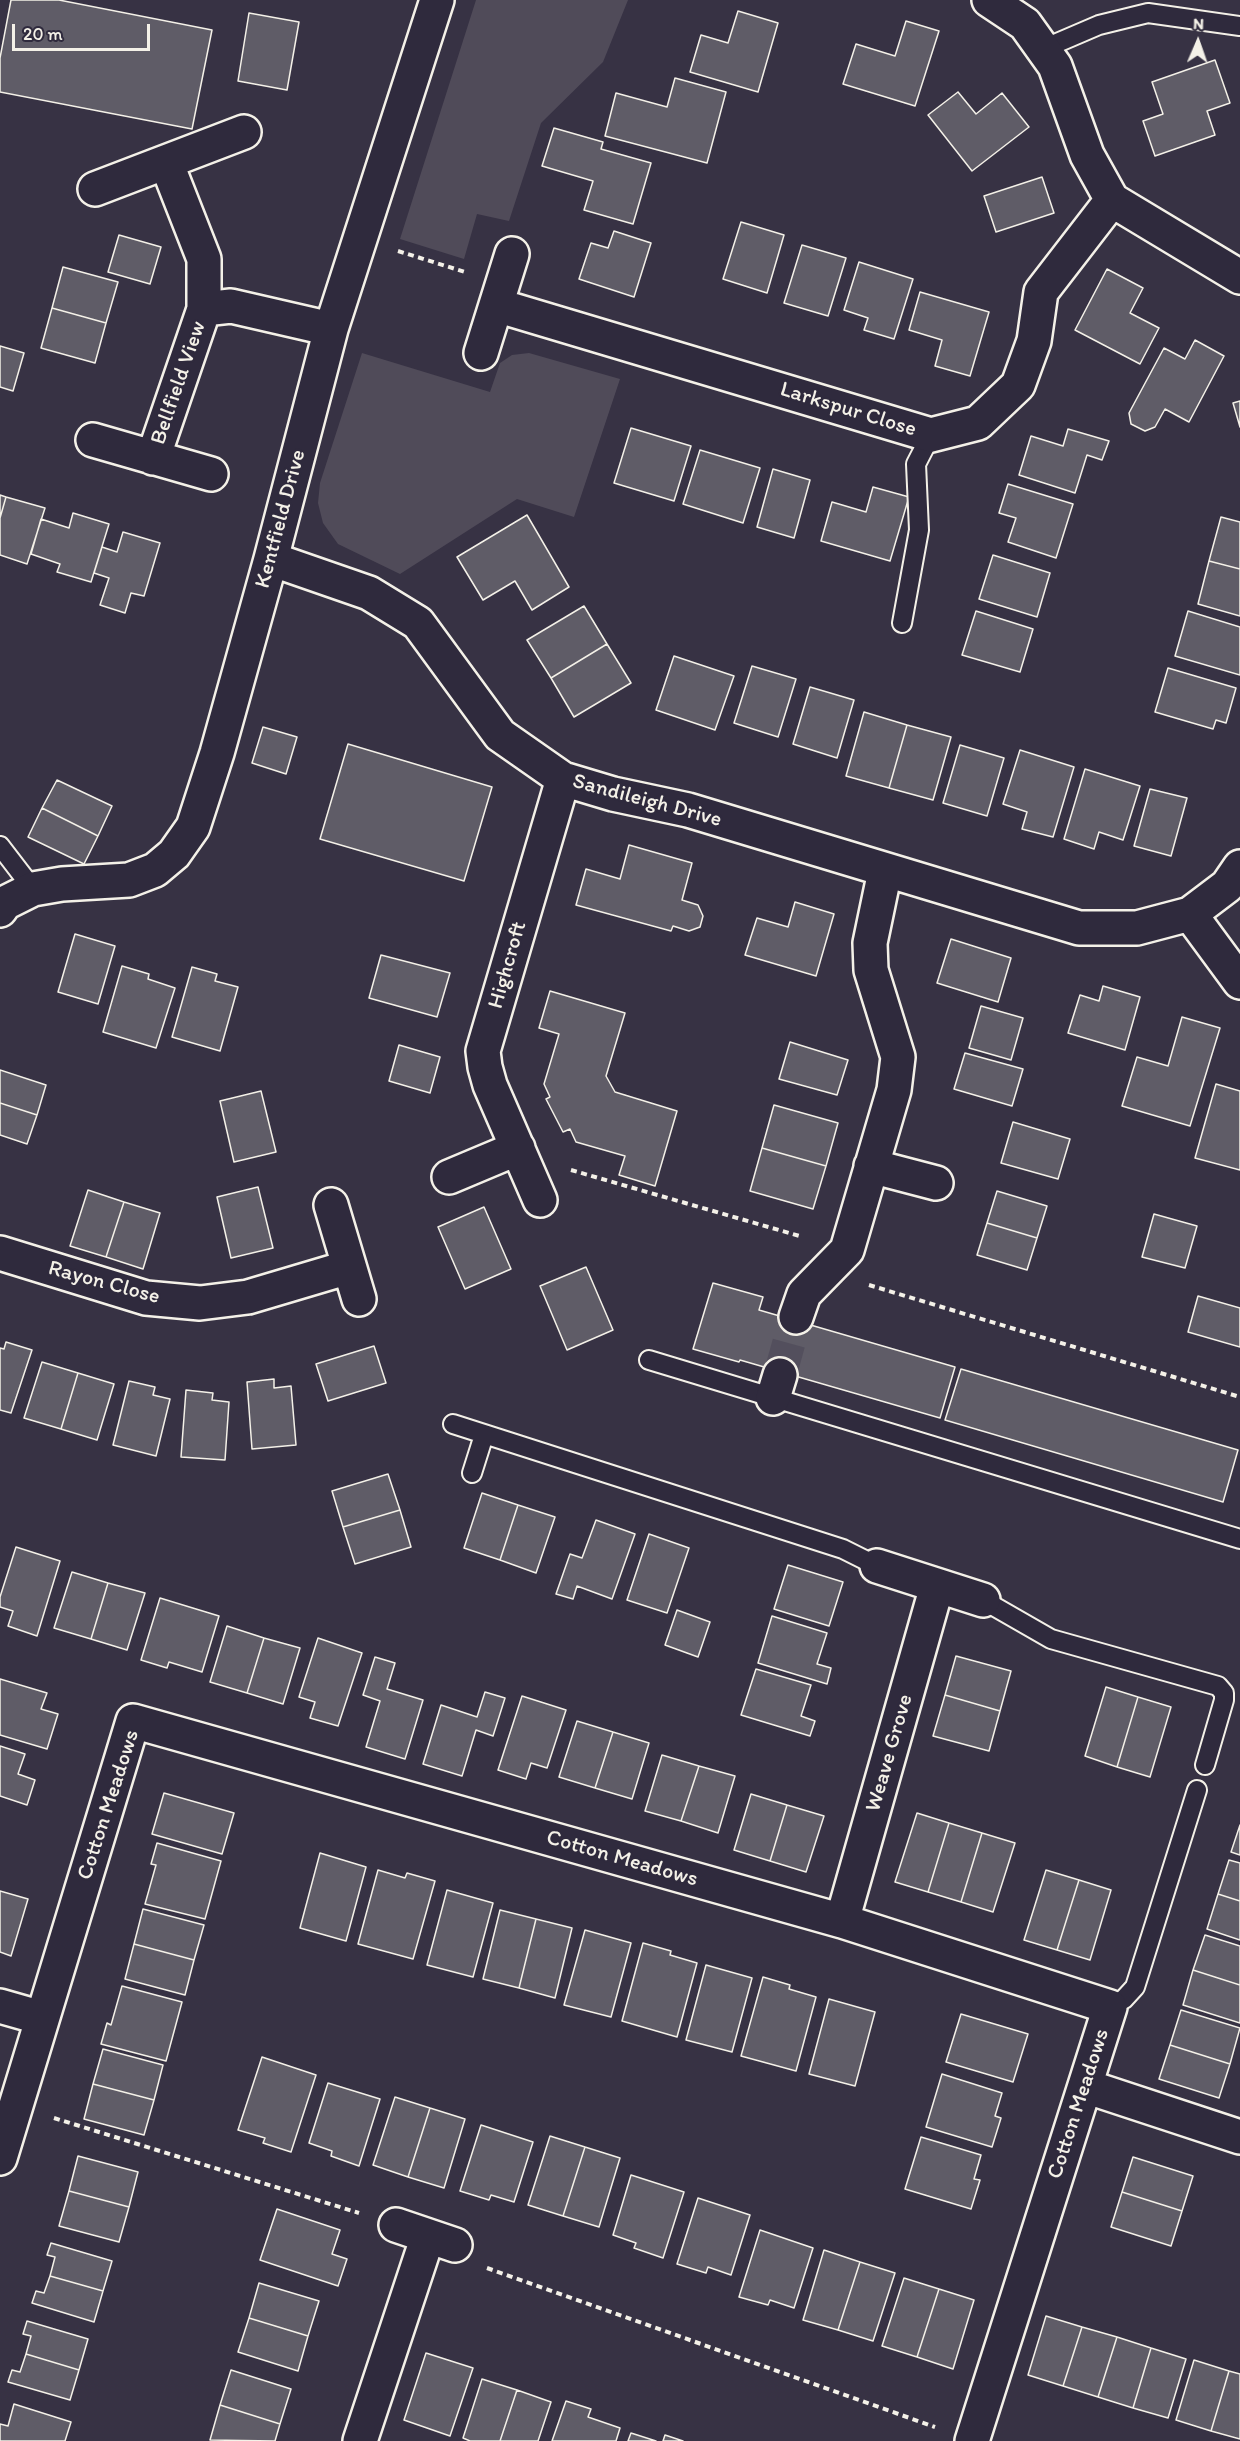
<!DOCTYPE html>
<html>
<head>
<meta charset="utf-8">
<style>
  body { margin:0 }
  #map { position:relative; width:1240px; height:2441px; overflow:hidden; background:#373244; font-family:Itim,sans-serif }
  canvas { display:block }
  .north { position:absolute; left:1168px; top:12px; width:60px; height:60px; -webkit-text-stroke:4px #2f2a3d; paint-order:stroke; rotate:2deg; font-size:16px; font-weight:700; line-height:24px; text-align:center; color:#f4f1e8 }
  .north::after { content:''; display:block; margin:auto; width:21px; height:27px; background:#f4f1e8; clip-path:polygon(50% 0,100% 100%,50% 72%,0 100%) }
  .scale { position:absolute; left:12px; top:24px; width:138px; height:27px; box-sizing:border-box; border:3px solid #f4f1e8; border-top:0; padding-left:8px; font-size:18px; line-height:21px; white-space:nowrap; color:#f4f1e8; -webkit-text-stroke:4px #2f2a3d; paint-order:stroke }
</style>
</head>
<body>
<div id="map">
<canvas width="1240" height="2441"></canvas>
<div class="north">N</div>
<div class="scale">20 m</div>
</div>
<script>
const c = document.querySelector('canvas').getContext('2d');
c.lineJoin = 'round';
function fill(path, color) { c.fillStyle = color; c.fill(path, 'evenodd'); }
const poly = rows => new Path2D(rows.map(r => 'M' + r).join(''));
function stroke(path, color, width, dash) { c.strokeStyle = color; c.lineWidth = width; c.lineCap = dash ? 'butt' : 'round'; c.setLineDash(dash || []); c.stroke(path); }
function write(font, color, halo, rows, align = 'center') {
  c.font = font + ' Itim,sans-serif'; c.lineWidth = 4.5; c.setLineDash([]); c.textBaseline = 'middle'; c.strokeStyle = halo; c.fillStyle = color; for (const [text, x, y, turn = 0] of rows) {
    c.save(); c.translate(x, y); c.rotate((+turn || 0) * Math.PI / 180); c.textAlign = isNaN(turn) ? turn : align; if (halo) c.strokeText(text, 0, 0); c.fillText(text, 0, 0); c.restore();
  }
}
fill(poly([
  [476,0,628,0,603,62,541,123,509,221,477,214,464,259,400,239],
  [362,353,490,392,500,363,512,355,529,353,620,379,574,517,517,499,400,574,338,544,323,523,318,503,320,483]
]), '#504b59');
const building = poly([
  [11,0,59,0,212,30,192,129,0,92,0,58,11,0],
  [738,11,778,23,758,92,690,72,701,35,728,43,738,11],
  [249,13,299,22,287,90,238,81,249,13],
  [906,21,939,31,915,106,843,84,856,44,895,56,906,21],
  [1215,60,1230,103,1207,111,1215,135,1155,156,1143,121,1163,114,1152,82,1215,60],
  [675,78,726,92,707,163,605,136,616,93,667,107,675,78],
  [958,92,976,114,1002,93,1029,127,972,171,928,115,958,92],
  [554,128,603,142,601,149,651,163,633,224,584,210,593,181,542,166,554,128],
  [1042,177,1054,213,996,232,984,196,1042,177],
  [741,222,784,235,767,293,723,279,741,222],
  [614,231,651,243,634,297,579,279,591,243,608,248,614,231],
  [119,235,161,247,150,284,108,272,119,235],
  [802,245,846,258,828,316,784,303,802,245],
  [859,262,913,279,894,339,864,330,868,318,844,310,859,262],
  [63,267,118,282,106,323,52,308,63,267],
  [1107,269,1143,288,1130,313,1159,328,1140,364,1075,330,1107,269],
  [920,292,989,312,970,376,935,366,942,340,909,330,920,292],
  [52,308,106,323,95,363,41,348,52,308],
  [1195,340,1224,356,1189,422,1165,409,1155,427,1145,431,1131,424,1129,413,1164,348,1185,359,1195,340],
  [0,346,24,353,13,391,0,387,0,346],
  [1240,401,1240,427,1233,403,1240,401],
  [631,428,691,446,674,501,614,483,631,428],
  [1068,429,1109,441,1102,460,1087,455,1075,493,1019,475,1031,436,1063,446,1068,429],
  [700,450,760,468,743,523,683,504,700,450],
  [773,469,810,480,794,538,757,527,773,469],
  [1008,484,1073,504,1056,558,1008,542,1016,518,999,513,1008,484],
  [873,487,909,497,890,561,821,541,832,502,866,512,873,487],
  [0,495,6,497,0,518,0,495],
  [6,497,45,508,27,564,0,555,0,518,6,497],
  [73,513,109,524,91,582,57,572,60,564,31,554,41,519,69,528,73,513],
  [527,515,569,587,532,610,515,581,483,600,457,557,527,515],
  [1221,517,1240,522,1240,569,1209,561,1221,517],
  [123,532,160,543,144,596,131,593,125,613,100,605,109,578,94,573,102,547,117,552,123,532],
  [993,555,1050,573,1037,617,979,599,993,555],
  [1209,561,1240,569,1240,616,1198,604,1209,561],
  [584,606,607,644,551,678,527,640,584,606],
  [976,611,1033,629,1020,672,962,655,976,611],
  [1188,611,1240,627,1240,675,1175,656,1188,611],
  [607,644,631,683,574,717,551,678,607,644],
  [674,656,734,676,715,730,656,710,674,656],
  [752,666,796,679,778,737,734,723,752,666],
  [1168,668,1236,688,1226,723,1216,720,1213,729,1155,712,1168,668],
  [810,687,854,700,837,758,793,744,810,687],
  [864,712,907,725,889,788,846,776,864,712],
  [907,725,951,737,933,800,889,788,907,725],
  [263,727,297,737,286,774,252,763,263,727],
  [348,744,492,787,464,881,320,839,348,744],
  [960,745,1004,758,987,816,943,803,960,745],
  [1020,750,1074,767,1053,837,1022,829,1027,812,1003,804,1020,750],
  [1085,769,1140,786,1123,840,1099,832,1094,849,1064,839,1085,769],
  [57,780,112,806,98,836,42,808,57,780],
  [1150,789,1187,798,1171,856,1134,846,1150,789],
  [42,808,98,836,84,864,28,837,42,808],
  [629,845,692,863,682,900,698,905,703,916,700,927,689,931,673,926,671,931,576,905,586,869,620,879,629,845],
  [795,902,834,914,816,976,745,955,757,918,788,927,795,902],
  [75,934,115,946,98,1004,58,992,75,934],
  [951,939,1011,958,998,1002,937,983,951,939],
  [381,955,450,973,437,1017,369,998,381,955],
  [122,966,149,974,148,979,175,988,156,1048,103,1032,122,966],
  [192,967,217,974,215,981,238,987,220,1051,172,1037,192,967],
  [1103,986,1140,997,1125,1050,1068,1033,1080,995,1099,1001,1103,986],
  [550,991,625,1013,606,1076,615,1092,677,1111,655,1186,619,1175,625,1156,576,1142,570,1129,563,1132,546,1099,550,1097,544,1084,559,1034,539,1028,550,991],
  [981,1006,1023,1018,1011,1060,969,1048,981,1006],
  [1182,1017,1220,1028,1190,1126,1122,1106,1137,1057,1168,1066,1182,1017],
  [790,1042,848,1060,837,1095,779,1079,790,1042],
  [399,1045,440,1057,430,1093,389,1081,399,1045],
  [965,1053,1023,1069,1012,1106,954,1089,965,1053],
  [0,1070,46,1085,37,1115,0,1103,0,1070],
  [1216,1084,1240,1091,1240,1170,1195,1158,1216,1084],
  [261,1091,276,1152,234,1162,220,1101,261,1091],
  [0,1103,37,1115,27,1144,0,1135,0,1103],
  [774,1105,838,1123,826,1166,762,1148,774,1105],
  [1013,1122,1070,1139,1058,1179,1001,1163,1013,1122],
  [762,1148,826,1166,813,1209,750,1191,762,1148],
  [258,1187,273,1248,231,1258,217,1197,258,1187],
  [88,1190,124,1202,106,1257,70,1246,88,1190],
  [997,1191,1047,1206,1037,1238,987,1223,997,1191],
  [124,1202,160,1213,143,1269,106,1257,124,1202],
  [484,1207,511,1269,465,1289,438,1227,484,1207],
  [1154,1214,1197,1226,1185,1268,1142,1257,1154,1214],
  [987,1223,1037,1238,1027,1270,977,1255,987,1223],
  [586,1267,613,1330,567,1350,540,1286,586,1267],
  [713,1283,763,1297,759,1310,955,1367,940,1418,740,1360,739,1362,693,1349,713,1283],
  [1198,1296,1240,1308,1240,1347,1188,1332,1198,1296],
  [6,1342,32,1350,11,1413,0,1410,0,1348,4,1349,6,1342],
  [374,1346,386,1383,328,1401,316,1364,374,1346],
  [42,1362,78,1373,61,1429,24,1418,42,1362],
  [961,1369,1238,1450,1223,1502,945,1420,961,1369],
  [78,1373,114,1384,97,1440,61,1429,78,1373],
  [274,1379,274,1388,291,1386,296,1445,252,1449,247,1382,274,1379],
  [129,1381,155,1387,153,1395,170,1399,156,1456,113,1445,129,1381],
  [186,1390,213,1393,212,1400,229,1402,225,1460,181,1457,186,1390],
  [388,1474,400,1510,343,1527,332,1491,388,1474],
  [482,1493,518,1505,500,1560,464,1548,482,1493],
  [518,1505,555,1517,536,1573,500,1560,518,1505],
  [400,1510,411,1547,355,1564,343,1527,400,1510],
  [596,1520,635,1534,612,1599,577,1586,573,1599,556,1594,570,1554,582,1558,596,1520],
  [649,1534,689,1548,667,1613,627,1600,649,1534],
  [16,1547,60,1561,37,1636,8,1626,13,1611,0,1607,0,1597,16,1547],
  [788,1565,843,1582,829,1626,774,1609,788,1565],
  [72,1572,108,1583,91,1639,54,1628,72,1572],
  [108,1583,145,1593,127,1650,91,1639,108,1583],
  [160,1598,219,1616,202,1672,169,1662,167,1668,141,1660,160,1598],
  [677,1610,710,1622,698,1657,665,1645,677,1610],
  [772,1616,827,1633,817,1664,831,1668,827,1684,758,1663,772,1616],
  [227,1626,264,1638,247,1693,210,1682,227,1626],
  [264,1638,300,1648,283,1704,247,1693,264,1638],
  [318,1638,362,1653,338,1726,310,1718,315,1702,299,1697,318,1638],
  [956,1656,1011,1671,1000,1711,945,1695,956,1656],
  [375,1657,395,1663,387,1689,423,1700,405,1759,366,1747,380,1701,363,1695,375,1657],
  [756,1669,811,1685,801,1716,815,1721,810,1736,741,1715,756,1669],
  [0,1679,47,1693,41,1709,58,1714,47,1749,0,1735,0,1679],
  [1106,1687,1138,1697,1117,1767,1085,1756,1106,1687],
  [485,1692,505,1698,493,1736,476,1730,462,1776,423,1764,441,1705,477,1717,485,1692],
  [945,1695,1000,1711,989,1751,933,1736,945,1695],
  [522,1696,566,1710,547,1768,531,1763,526,1779,498,1770,522,1696],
  [1138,1697,1171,1707,1150,1777,1117,1767,1138,1697],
  [577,1721,613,1732,595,1788,559,1777,577,1721],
  [613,1732,649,1743,632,1799,595,1788,613,1732],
  [0,1746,25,1754,18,1774,35,1780,27,1805,0,1796,0,1746],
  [662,1755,699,1766,681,1821,645,1811,662,1755],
  [699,1766,735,1776,718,1833,681,1821,699,1766],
  [164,1793,234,1813,222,1854,152,1834,164,1793],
  [751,1794,787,1805,770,1861,734,1850,751,1794],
  [787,1805,824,1816,806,1872,770,1861,787,1805],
  [917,1813,949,1823,928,1892,895,1882,917,1813],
  [949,1823,982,1833,961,1902,928,1892,949,1823],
  [1240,1825,1240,1855,1231,1852,1240,1825],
  [982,1833,1015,1843,993,1912,961,1902,982,1833],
  [157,1843,221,1861,205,1919,145,1904,156,1865,151,1864,157,1843],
  [320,1853,366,1867,346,1941,300,1928,320,1853],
  [1229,1860,1240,1863,1240,1901,1218,1894,1229,1860],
  [378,1870,405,1878,407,1873,435,1881,413,1959,358,1944,378,1870],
  [1046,1870,1079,1880,1057,1950,1024,1940,1046,1870],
  [1079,1880,1111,1890,1090,1960,1057,1950,1079,1880],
  [447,1890,493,1903,473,1977,427,1965,447,1890],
  [0,1891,28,1899,11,1956,0,1952,0,1891],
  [1218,1894,1240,1901,1240,1940,1207,1929,1218,1894],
  [143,1909,204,1925,194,1960,134,1944,143,1909],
  [500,1910,536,1919,519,1988,483,1979,500,1910],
  [536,1919,572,1928,555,1998,519,1988,536,1919],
  [585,1930,631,1943,611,2017,564,2005,585,1930],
  [1205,1935,1240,1946,1240,1985,1193,1970,1205,1935],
  [643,1943,671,1951,670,1955,697,1963,677,2037,622,2021,643,1943],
  [134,1944,194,1960,185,1995,125,1979,134,1944],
  [706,1965,752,1978,732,2052,686,2040,706,1965],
  [1193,1970,1240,1985,1240,2023,1183,2005,1193,1970],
  [763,1977,790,1985,789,1989,816,1997,796,2071,741,2056,763,1977],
  [122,1986,182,2002,166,2061,101,2044,107,2023,111,2025,122,1986],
  [829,1999,875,2012,855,2086,809,2074,829,1999],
  [1181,2010,1240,2028,1230,2064,1170,2045,1181,2010],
  [961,2014,1028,2034,1013,2082,946,2062,961,2014],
  [1170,2045,1230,2064,1219,2098,1159,2079,1170,2045],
  [103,2049,163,2065,154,2100,93,2084,103,2049],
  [262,2057,316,2075,291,2152,263,2143,265,2138,238,2130,262,2057],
  [942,2074,1002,2093,995,2116,1001,2118,992,2147,926,2127,942,2074],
  [328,2083,380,2099,359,2166,331,2156,332,2151,309,2143,328,2083],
  [93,2084,154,2100,144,2135,84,2119,93,2084],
  [395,2097,430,2108,408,2177,373,2165,395,2097],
  [430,2108,465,2119,444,2188,408,2177,430,2108],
  [481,2125,533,2142,514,2202,491,2195,489,2200,460,2191,481,2125],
  [550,2136,585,2147,563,2216,528,2205,550,2136],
  [921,2137,981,2155,974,2179,980,2180,971,2209,905,2189,921,2137],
  [585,2147,620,2158,599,2227,563,2216,585,2147],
  [78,2156,138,2172,129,2207,69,2191,78,2156],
  [1133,2157,1193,2176,1182,2211,1122,2192,1133,2157],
  [631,2175,684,2192,663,2258,634,2248,636,2243,613,2235,631,2175],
  [69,2191,129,2207,119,2242,59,2226,69,2191],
  [1122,2192,1182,2211,1171,2246,1111,2227,1122,2192],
  [698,2198,750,2215,731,2275,708,2267,706,2273,677,2264,698,2198],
  [277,2209,340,2230,332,2254,347,2259,338,2286,260,2260,277,2209],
  [760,2230,813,2248,794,2308,770,2300,768,2305,739,2297,760,2230],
  [51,2243,112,2261,103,2291,50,2276,55,2257,47,2255,51,2243],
  [824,2250,860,2262,838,2330,803,2320,824,2250],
  [860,2262,895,2273,873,2341,838,2330,860,2262],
  [50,2276,103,2291,94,2322,32,2303,36,2291,44,2293,50,2276],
  [904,2278,939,2289,917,2357,882,2346,904,2278],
  [259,2283,319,2301,308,2336,249,2318,259,2283],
  [939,2289,974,2300,953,2369,917,2357,939,2289],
  [1046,2316,1082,2327,1063,2386,1028,2375,1046,2316],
  [249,2318,308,2336,298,2371,238,2352,249,2318],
  [27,2321,88,2339,79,2370,26,2354,31,2336,23,2334,27,2321],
  [1082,2327,1117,2337,1098,2397,1063,2386,1082,2327],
  [1117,2337,1151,2348,1133,2408,1098,2397,1117,2337],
  [1151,2348,1186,2359,1168,2418,1133,2408,1151,2348],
  [426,2353,473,2368,450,2436,404,2420,426,2353],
  [26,2354,79,2370,70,2400,8,2382,12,2370,20,2372,26,2354],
  [1194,2360,1229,2371,1211,2431,1176,2420,1194,2360],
  [231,2370,291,2389,280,2424,220,2405,231,2370],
  [1229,2371,1240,2374,1240,2439,1211,2431,1229,2371],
  [482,2379,517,2390,500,2441,470,2441,463,2438,482,2379],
  [517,2390,551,2402,538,2441,500,2441,517,2390],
  [566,2401,591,2409,588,2417,620,2428,616,2441,552,2441,566,2401],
  [14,2404,71,2422,65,2441,0,2441,0,2424,8,2426,14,2404],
  [220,2405,280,2424,275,2441,210,2440,220,2405],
  [631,2433,656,2441,628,2441,631,2433],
  [665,2435,683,2441,663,2441,665,2435]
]);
fill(building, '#5f5c67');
stroke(building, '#f4f1e8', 1.5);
stroke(poly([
  [780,1375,796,1317]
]), '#534f5d', 33, [33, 16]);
const lane = poly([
  [1043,49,1099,25,1148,13,1240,26],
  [902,623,919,530,916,464,931,435],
  [0,846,33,889],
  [649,1360,1240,1539],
  [453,1424,843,1549,877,1566],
  [472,1473,484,1435],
  [983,1600,1051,1639,1218,1686,1224,1693,1224,1700,1205,1765],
  [1110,2007,1124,1999,1135,1987,1197,1790]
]);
const street = poly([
  [989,0,1025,24,1055,66,1087,155,1112,200,1240,277],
  [95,189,244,132],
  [496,305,931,435,978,423,1018,385,1034,341,1041,292,1112,200],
  [204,309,231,306,331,329],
  [481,353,512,254],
  [93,440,211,474],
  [153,458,204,309,204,259,166,162],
  [271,559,369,593,418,623,500,735,563,779,613,794,688,810,1079,928,1137,928,1190,914,1227,886,1240,867],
  [0,910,5,903,33,889,62,884,129,880,155,870,174,854,193,827,217,753,271,559,331,329,437,0],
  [1190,914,1240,982],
  [871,1166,936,1183],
  [449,1177,518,1148],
  [540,1200,490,1085,485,1067,483,1051,563,779],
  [331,1205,359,1299],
  [0,1253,146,1298,200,1303,248,1297,349,1267],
  [796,1317,804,1294,847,1250,894,1090,898,1057,871,970,870,943,885,871],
  [773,1398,780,1375],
  [877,1566,983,1600],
  [842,1921,937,1586],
  [0,2006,42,2018],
  [1085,2086,1240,2137],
  [0,2158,133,1721,842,1921,1110,2007,972,2441],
  [396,2225,455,2245],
  [360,2441,428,2236]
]);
stroke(lane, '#f4f1e8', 22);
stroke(street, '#f4f1e8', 38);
stroke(poly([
  [398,251,465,272],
  [571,1170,803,1237],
  [869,1285,1240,1397],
  [54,2118,359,2213],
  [487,2268,935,2427]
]), '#f4f1e8', 4, [6, 4.5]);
stroke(lane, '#2f2a3d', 18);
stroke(street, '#2f2a3d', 33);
write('22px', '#f4f1e8', '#2f2a3d', [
  ["Bellfield View",179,383,-71],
  ["Larkspur Close",848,410,17],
  ["Kentfield Drive",281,519,-75],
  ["Sandileigh Drive",647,801,15],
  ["Highcroft",508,965,-74],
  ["Rayon Close",104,1283,15],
  ["Weave Grove",890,1753,-74],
  ["Cotton Meadows",109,1805,-72],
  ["Cotton Meadows",622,1859,16],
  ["Cotton Meadows",1079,2104,-72]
]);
</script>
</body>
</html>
